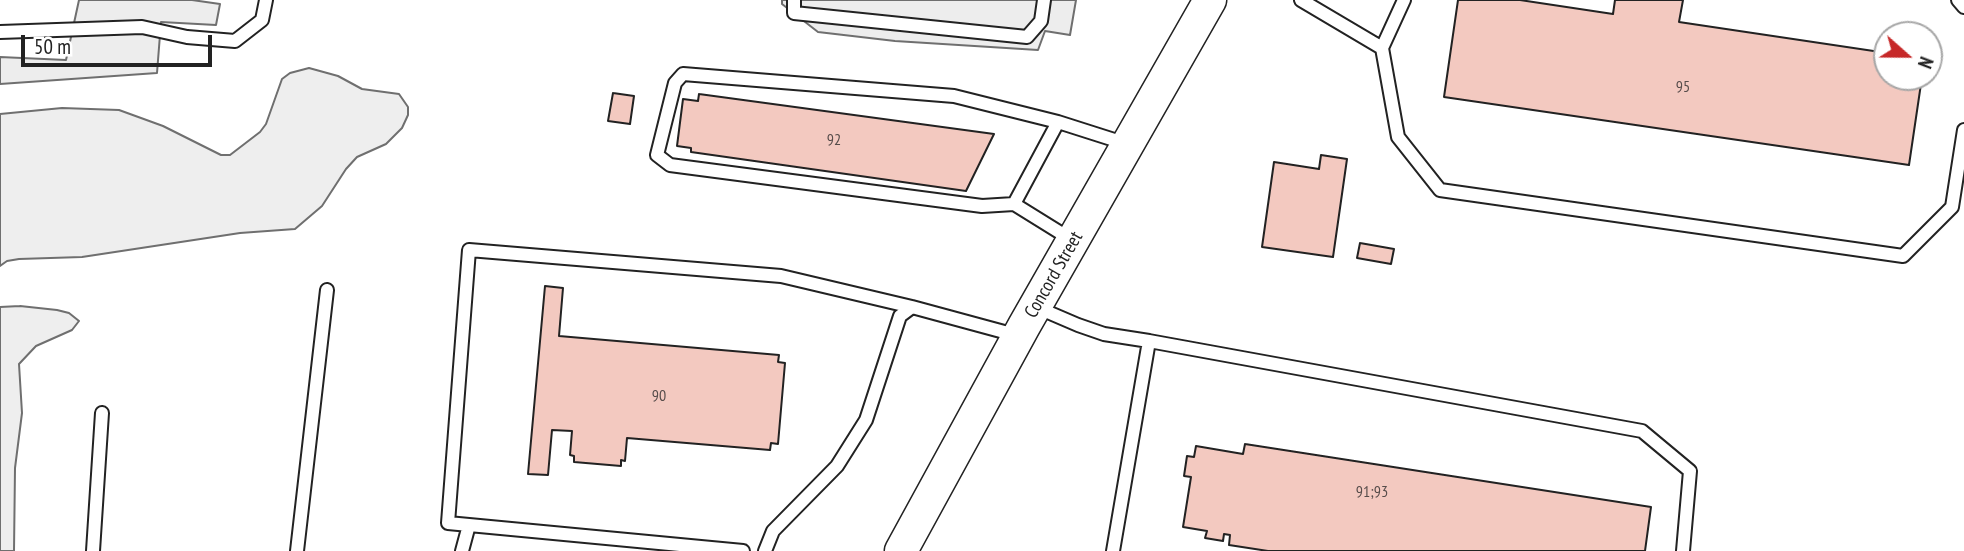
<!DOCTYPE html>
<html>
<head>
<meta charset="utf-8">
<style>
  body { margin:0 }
  #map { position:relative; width:1964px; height:551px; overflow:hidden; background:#fff; font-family:"PT Sans Narrow",sans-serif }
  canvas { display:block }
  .north { position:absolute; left:1873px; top:21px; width:70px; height:70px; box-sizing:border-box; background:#fff; border:2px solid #a7a7a7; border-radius:50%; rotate:111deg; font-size:19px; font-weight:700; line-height:28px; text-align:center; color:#222 }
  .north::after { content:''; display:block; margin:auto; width:24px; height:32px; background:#c62828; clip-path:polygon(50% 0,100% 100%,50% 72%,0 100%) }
  .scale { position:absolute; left:21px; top:35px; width:191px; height:32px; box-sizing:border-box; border:4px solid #222; border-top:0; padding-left:9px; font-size:21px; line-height:24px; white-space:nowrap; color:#222; -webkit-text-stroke:5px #fff; paint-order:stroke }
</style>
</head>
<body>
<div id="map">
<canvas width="1964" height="551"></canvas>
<div class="north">N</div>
<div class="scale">50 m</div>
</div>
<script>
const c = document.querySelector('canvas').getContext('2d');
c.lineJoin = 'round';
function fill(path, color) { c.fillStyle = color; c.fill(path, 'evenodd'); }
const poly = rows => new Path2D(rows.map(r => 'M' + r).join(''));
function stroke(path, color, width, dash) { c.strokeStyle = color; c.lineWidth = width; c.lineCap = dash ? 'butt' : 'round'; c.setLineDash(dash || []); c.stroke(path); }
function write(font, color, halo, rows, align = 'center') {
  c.font = font + ' "PT Sans Narrow",sans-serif'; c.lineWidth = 5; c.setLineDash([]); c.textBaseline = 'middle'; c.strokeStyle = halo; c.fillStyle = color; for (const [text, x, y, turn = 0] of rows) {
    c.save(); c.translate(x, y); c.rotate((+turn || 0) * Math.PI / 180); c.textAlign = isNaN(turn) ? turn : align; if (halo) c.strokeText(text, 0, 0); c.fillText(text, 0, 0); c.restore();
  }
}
const green = poly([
  [309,68,338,76,362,89,399,94,408,107,408,115,402,128,386,144,357,157,346,169,322,206,295,229,240,233,82,257,19,259,7,261,0,266,0,114,62,108,119,110,163,126,221,155,230,155,260,132,266,124,282,79,290,73,309,68],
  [20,306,57,310,69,313,79,321,72,330,36,346,19,364,22,413,15,468,14,551,0,551,0,307,20,306]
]);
fill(green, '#eee');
stroke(green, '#6f6f6f', 2);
const parking = poly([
  [79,0,192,0,220,4,216,25,161,22,157,73,0,84,0,57,66,60,79,0],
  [782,0,1076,0,1070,35,1045,31,1038,50,895,41,818,32,782,4,782,0]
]);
fill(parking, '#ededed');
stroke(parking, '#6f6f6f', 2);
const building = poly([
  [1458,0,1520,0,1613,14,1615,0,1683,0,1679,22,1887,53,1887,77,1922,77,1909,165,1444,97,1458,0],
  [613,93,634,96,630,124,608,121,613,93],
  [699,94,994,134,966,191,691,152,691,148,677,146,683,99,698,101,699,94],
  [1321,155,1347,159,1333,257,1262,247,1274,162,1319,169,1321,155],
  [1360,243,1394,249,1391,264,1357,258,1360,243],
  [545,286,563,288,559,336,779,355,778,362,785,363,778,444,771,443,770,450,627,438,625,461,621,460,621,466,574,462,574,456,570,455,572,431,552,430,548,475,528,474,545,286],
  [1245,444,1651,507,1645,551,1268,551,1229,545,1230,535,1224,534,1223,541,1205,538,1207,531,1183,527,1191,477,1184,476,1187,456,1194,457,1196,446,1243,454,1245,444]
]);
fill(building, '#f3c9c0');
stroke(building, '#222', 2);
const lane = poly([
  [794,0,794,13,1027,37,1041,21,1044,0],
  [1301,0,1382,48],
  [1404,0,1382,48,1398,137,1440,190,1903,256,1952,207,1964,130],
  [1958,0,1964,7],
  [0,32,142,27,187,37,235,41,262,20,266,0],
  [1014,204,982,206,670,165,657,155,675,83,683,74,954,96,1058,122],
  [1072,240,1014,204,1058,122,1127,144],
  [1036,307,1078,325,1104,334,1149,341,1113,551],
  [1149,341,1642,431,1690,471,1683,551],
  [93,551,102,413],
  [297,551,327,290],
  [462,551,469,525],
  [743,551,448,523,469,250,781,276,912,307],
  [765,551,773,531,837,466,866,420,900,316,912,307,1019,336]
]);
const secondary = poly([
  [901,551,1024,326,1210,0]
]);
stroke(lane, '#222', 16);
stroke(secondary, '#222', 35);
stroke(lane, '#fff', 12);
stroke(secondary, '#fff', 32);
write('16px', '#564c4a', null, [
  ["95",1683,87],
  ["92",834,140],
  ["90",659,396],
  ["91;93",1372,492]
]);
write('19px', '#222', '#fff', [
  ["Concord Street",1054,275,-60]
]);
</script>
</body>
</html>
